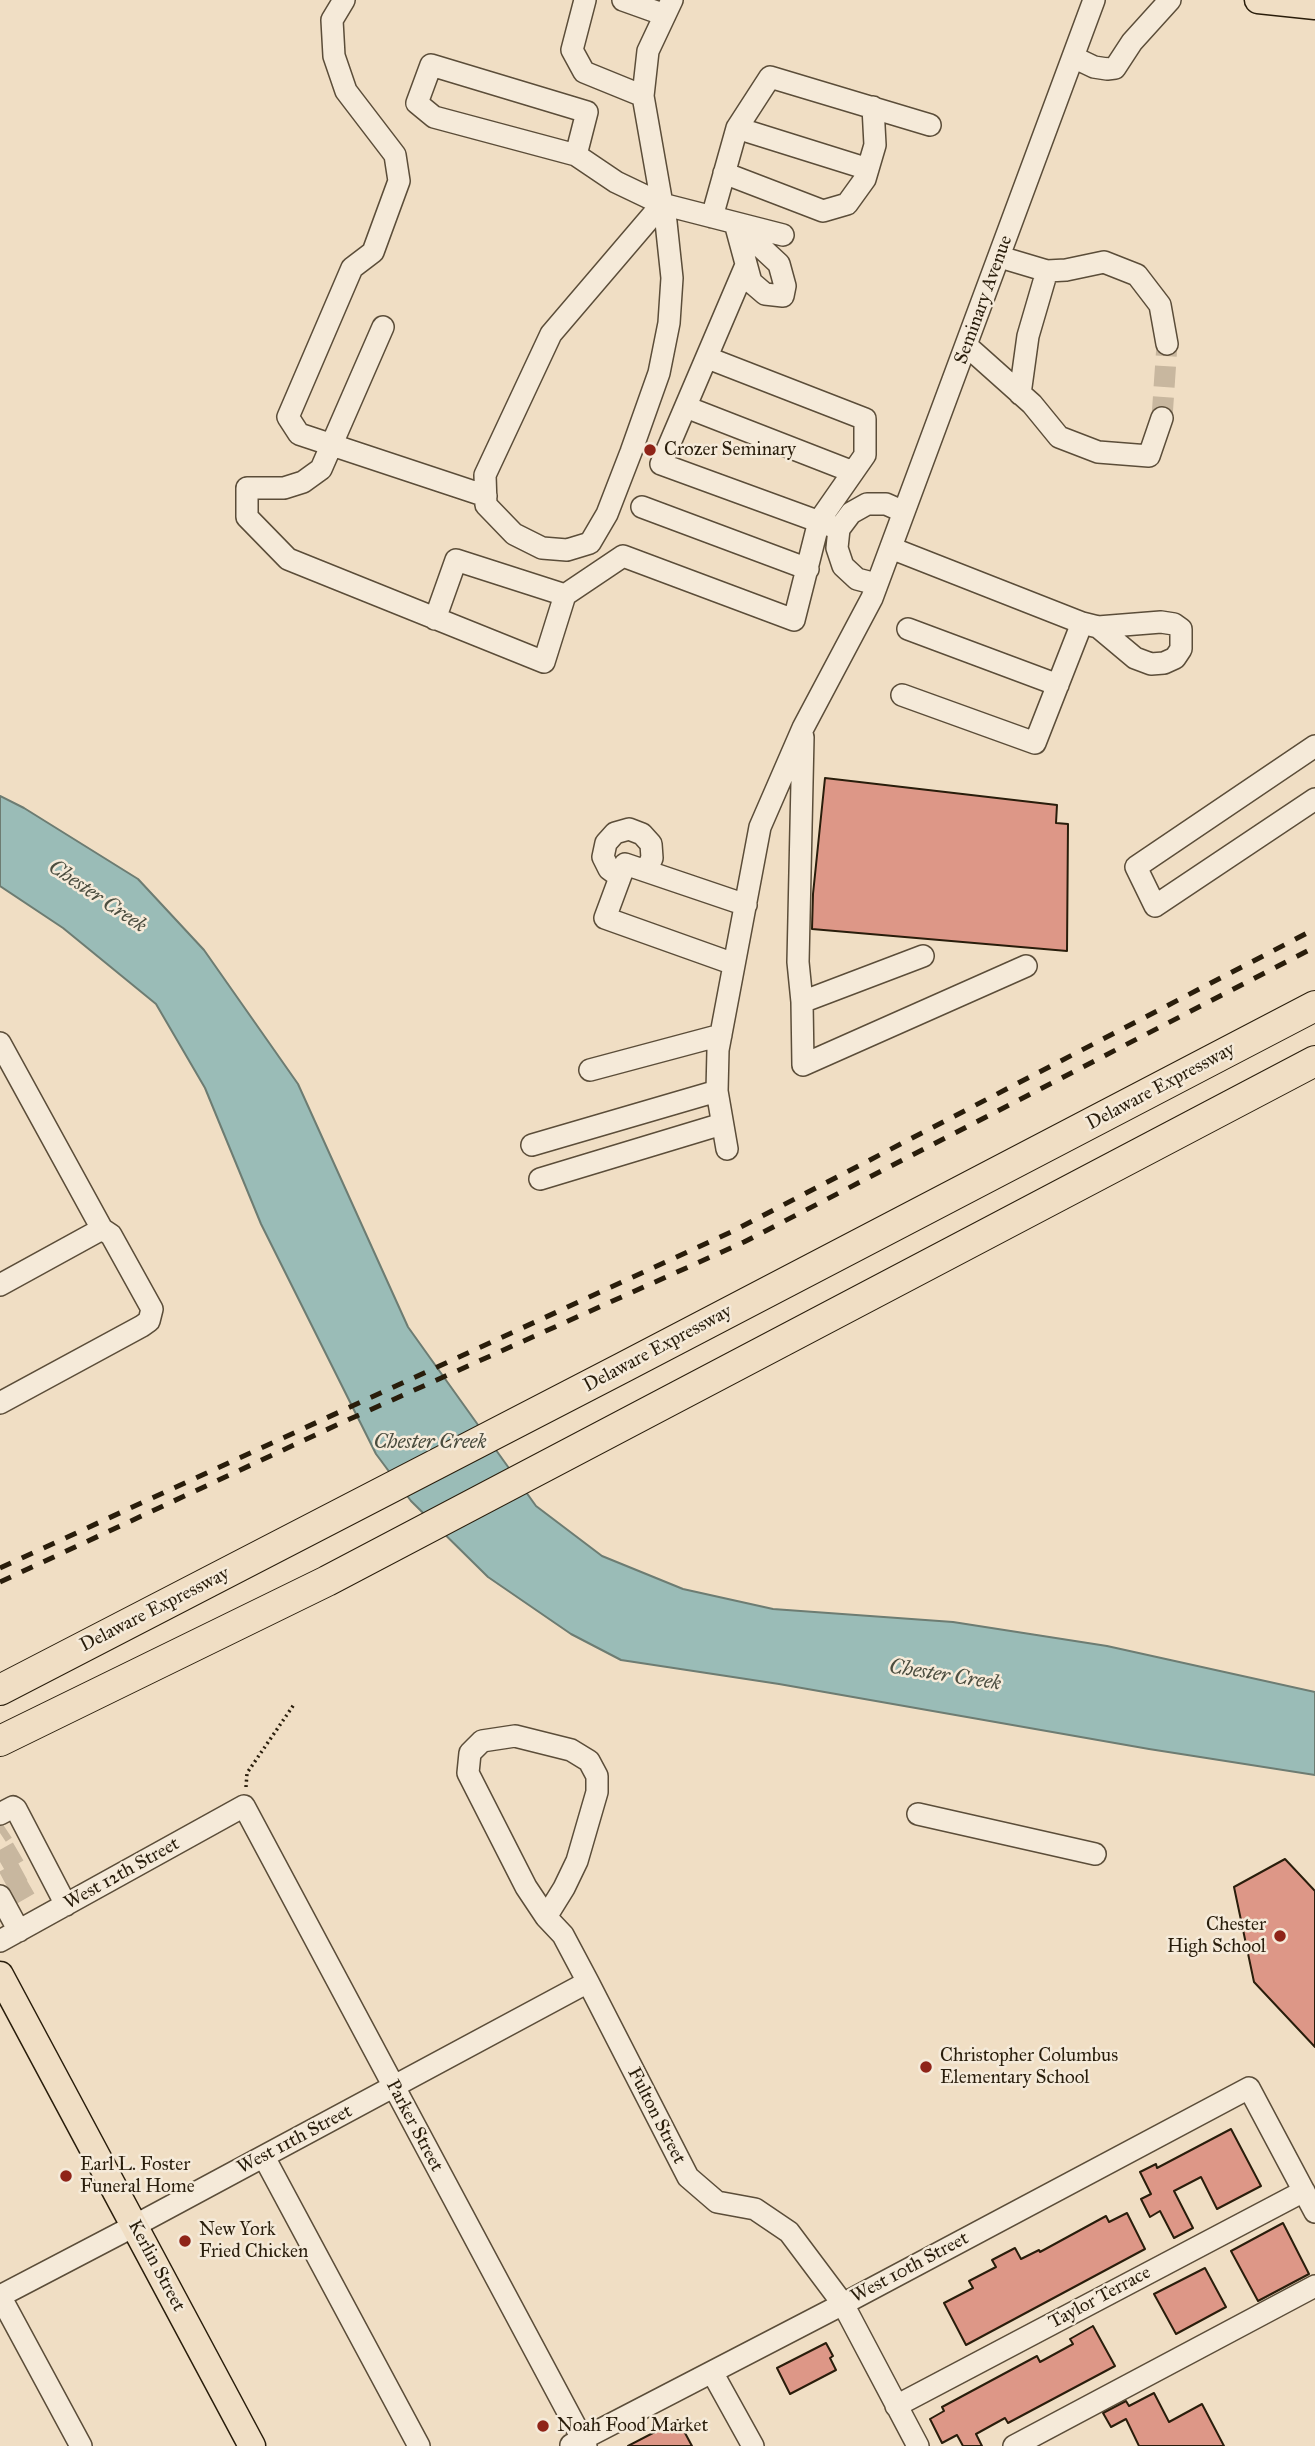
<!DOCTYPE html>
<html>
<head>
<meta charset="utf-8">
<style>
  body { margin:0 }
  canvas { display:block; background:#f0dec4 }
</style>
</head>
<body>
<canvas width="1315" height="2446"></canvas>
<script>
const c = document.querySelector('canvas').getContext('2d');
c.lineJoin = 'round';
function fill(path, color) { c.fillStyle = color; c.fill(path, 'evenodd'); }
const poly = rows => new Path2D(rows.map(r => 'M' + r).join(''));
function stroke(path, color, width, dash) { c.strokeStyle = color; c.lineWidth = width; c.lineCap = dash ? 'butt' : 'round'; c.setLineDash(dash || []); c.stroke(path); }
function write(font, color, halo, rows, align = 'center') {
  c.font = font + ' "IM FELL Great Primer",serif'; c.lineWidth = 5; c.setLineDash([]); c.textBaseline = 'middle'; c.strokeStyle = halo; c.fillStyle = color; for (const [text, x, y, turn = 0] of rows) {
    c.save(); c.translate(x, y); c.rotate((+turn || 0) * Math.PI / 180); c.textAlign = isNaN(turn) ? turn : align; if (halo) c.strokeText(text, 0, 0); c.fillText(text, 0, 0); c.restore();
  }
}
const water = poly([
  [0,796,24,808,138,879,204,950,298,1084,408,1327,536,1506,602,1556,683,1589,773,1609,953,1622,1107,1646,1315,1692,1315,1775,1149,1749,779,1684,621,1660,571,1634,488,1577,411,1501,376,1454,261,1224,205,1088,156,1004,63,928,0,886,0,796]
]);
fill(water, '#9abcb7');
stroke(water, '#6d7c72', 2);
const building = poly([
  [825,778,1057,805,1056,823,1068,824,1067,951,812,929,813,894,825,778],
  [1285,1859,1315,1891,1315,2047,1254,1982,1234,1887,1285,1859],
  [1231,2129,1261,2186,1217,2209,1201,2177,1174,2191,1193,2228,1174,2238,1160,2211,1150,2217,1141,2199,1151,2194,1140,2172,1156,2164,1157,2168,1231,2129],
  [1127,2213,1145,2249,966,2345,944,2303,973,2288,969,2281,996,2267,992,2260,1015,2248,1021,2259,1039,2250,1040,2252,1106,2216,1109,2222,1127,2213],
  [1283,2223,1309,2274,1258,2301,1231,2251,1283,2223],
  [1205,2268,1226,2307,1176,2334,1154,2294,1205,2268],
  [1093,2326,1115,2366,1008,2423,1005,2418,976,2434,982,2446,963,2446,957,2435,942,2443,930,2419,944,2411,942,2407,1037,2356,1040,2362,1073,2344,1070,2339,1093,2326],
  [826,2343,833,2356,830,2358,836,2370,790,2394,777,2368,826,2343],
  [1154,2393,1169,2422,1202,2404,1224,2446,1139,2446,1126,2419,1111,2427,1103,2413,1126,2401,1129,2406,1154,2393],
  [678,2420,692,2446,628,2446,678,2420]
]);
fill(building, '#dd9787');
stroke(building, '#291d0b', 2);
stroke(poly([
  [1162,418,1167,344],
  [0,1833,6,1829],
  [0,1862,19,1851],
  [4,1881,28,1868],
  [11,1895,35,1881]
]), '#c8b79f', 21, [21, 10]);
const minor = poly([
  [344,0,332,20,334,56,346,91,395,155,399,181,373,252,352,268,288,417,299,434,486,496],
  [585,0,572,50,584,72,643,96],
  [623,0,665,15],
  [1073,57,1094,67,1107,69,1115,68,1132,42,1170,0],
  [737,128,868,169],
  [576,155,434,117,417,103,431,65,587,112,576,155,616,182,662,204,783,235],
  [724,173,823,211,847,204,865,179,875,145,873,107],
  [662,204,551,334,485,475,486,505,514,534,542,548,567,550,590,543,607,514,631,452,659,373,669,323,672,278,666,222,662,204,643,96,648,51,672,0],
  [712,217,737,128,770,77,930,125],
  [735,223,779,264,785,286,783,296,765,294,751,282,735,223],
  [1000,257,1047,271,1066,270,1104,262,1137,275,1160,305,1167,344],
  [746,265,661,464,839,529],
  [383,327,321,469,303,482,284,488,247,488,247,517,288,559,544,662,565,595,456,560,435,619],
  [967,346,1032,404,1059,437,1098,452,1149,456,1162,418],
  [1020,394,1028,336,1047,271],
  [686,407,853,472],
  [642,507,808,569],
  [891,548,1082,623,1035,743,902,695],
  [876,584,857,579,843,566,837,548,839,529,851,513,867,504,886,504,904,512],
  [565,595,623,556,794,620,819,521,865,455,865,419,708,358],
  [1082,623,1098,627,1161,622,1174,624,1181,629,1181,649,1175,658,1164,663,1151,664,1135,658,1098,627],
  [908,629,1058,685],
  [803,737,798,962,802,1002,803,1065,1026,966],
  [1315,746,1136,867,1155,906,1315,799],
  [620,877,609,869,603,857,606,843,615,833,629,829,642,834,651,844,652,858,646,871],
  [734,964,605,918,625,864,746,905],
  [802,1002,923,956],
  [0,1043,102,1229,111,1235,152,1309,149,1321,142,1326,0,1403],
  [590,1070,721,1035],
  [532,1145,717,1091],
  [727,1149,717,1091,718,1050,760,827,803,728,872,598,1094,0],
  [540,1179,722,1124],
  [0,1285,102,1229],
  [0,1814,13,1807,16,1809,66,1905],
  [918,1814,1095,1854],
  [0,1896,19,1931],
  [546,1917,526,1887,468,1773,470,1753,482,1741,515,1736,571,1750,589,1761,597,1776,597,1792,577,1861,564,1888,546,1917,563,1935,588,1982,688,2177,717,2202,755,2209,789,2232,843,2304,918,2446],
  [0,1941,244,1806,586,2446],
  [264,2157,419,2446],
  [712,2372,753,2446],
  [896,2406,1304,2191],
  [571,2445,843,2304,1249,2088,1315,2212],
  [81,2446,0,2296,134,2226,588,1982],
  [1014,2446,1315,2286]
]);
const major = poly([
  [1258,0,1315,6],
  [0,1975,252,2446]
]);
const highway = poly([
  [0,1690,622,1368,1315,1006],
  [0,1741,327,1581,1315,1061]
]);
stroke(minor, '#5b4d39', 24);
stroke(major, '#291d0b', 29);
stroke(highway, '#291d0b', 32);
stroke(poly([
  [246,1787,247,1773,295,1703]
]), '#291d0b', 3.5, [2, 3.5]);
stroke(minor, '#f5ead9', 21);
stroke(major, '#f0dec4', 26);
stroke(highway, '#f0dec4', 30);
stroke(poly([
  [0,1568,733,1231,1315,929],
  [0,1582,341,1423,744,1242,1315,947]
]), '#291d0b', 5, [12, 12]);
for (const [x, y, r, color] of [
  [650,450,7,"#8f2418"],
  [1280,1936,7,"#8f2418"],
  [926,2067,7,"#8f2418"],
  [66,2176,7,"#8f2418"],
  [185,2241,7,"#8f2418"],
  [543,2426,7,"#8f2418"]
]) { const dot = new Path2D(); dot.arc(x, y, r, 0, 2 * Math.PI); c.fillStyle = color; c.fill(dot); stroke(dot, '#f5ead9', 2.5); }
write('19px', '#291d0b', '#f5ead9', [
  ["Seminary Avenue",984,300,-70],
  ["Delaware Expressway",1161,1087,-28],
  ["Delaware Expressway",658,1349,-28],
  ["Delaware Expressway",155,1610,-27],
  ["West 12th Street",122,1874,-29],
  ["Fulton Street",656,2116,63],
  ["Parker Street",414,2126,62],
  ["West 11th Street",295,2140,-28],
  ["Kerlin Street",156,2266,62],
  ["West 10th Street",910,2268,-28],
  ["Taylor Terrace",1100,2298,-28]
]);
write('19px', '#291d0b', '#f5ead9', [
  ["Crozer Seminary",664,450],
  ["Chester",1266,1925,"right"],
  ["High School",1266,1947,"right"],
  ["Christopher Columbus",940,2056],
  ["Elementary School",940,2078],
  ["Earl L. Foster",80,2165],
  ["Funeral Home",80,2187],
  ["New York",199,2230],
  ["Fried Chicken",199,2252],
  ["Noah Food Market",557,2426]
], 'left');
write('italic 21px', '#4b4d3f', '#f5ead9', [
  ["Chester Creek",97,897,34],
  ["Chester Creek",430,1443],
  ["Chester Creek",945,1676,9]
]);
</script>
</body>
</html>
